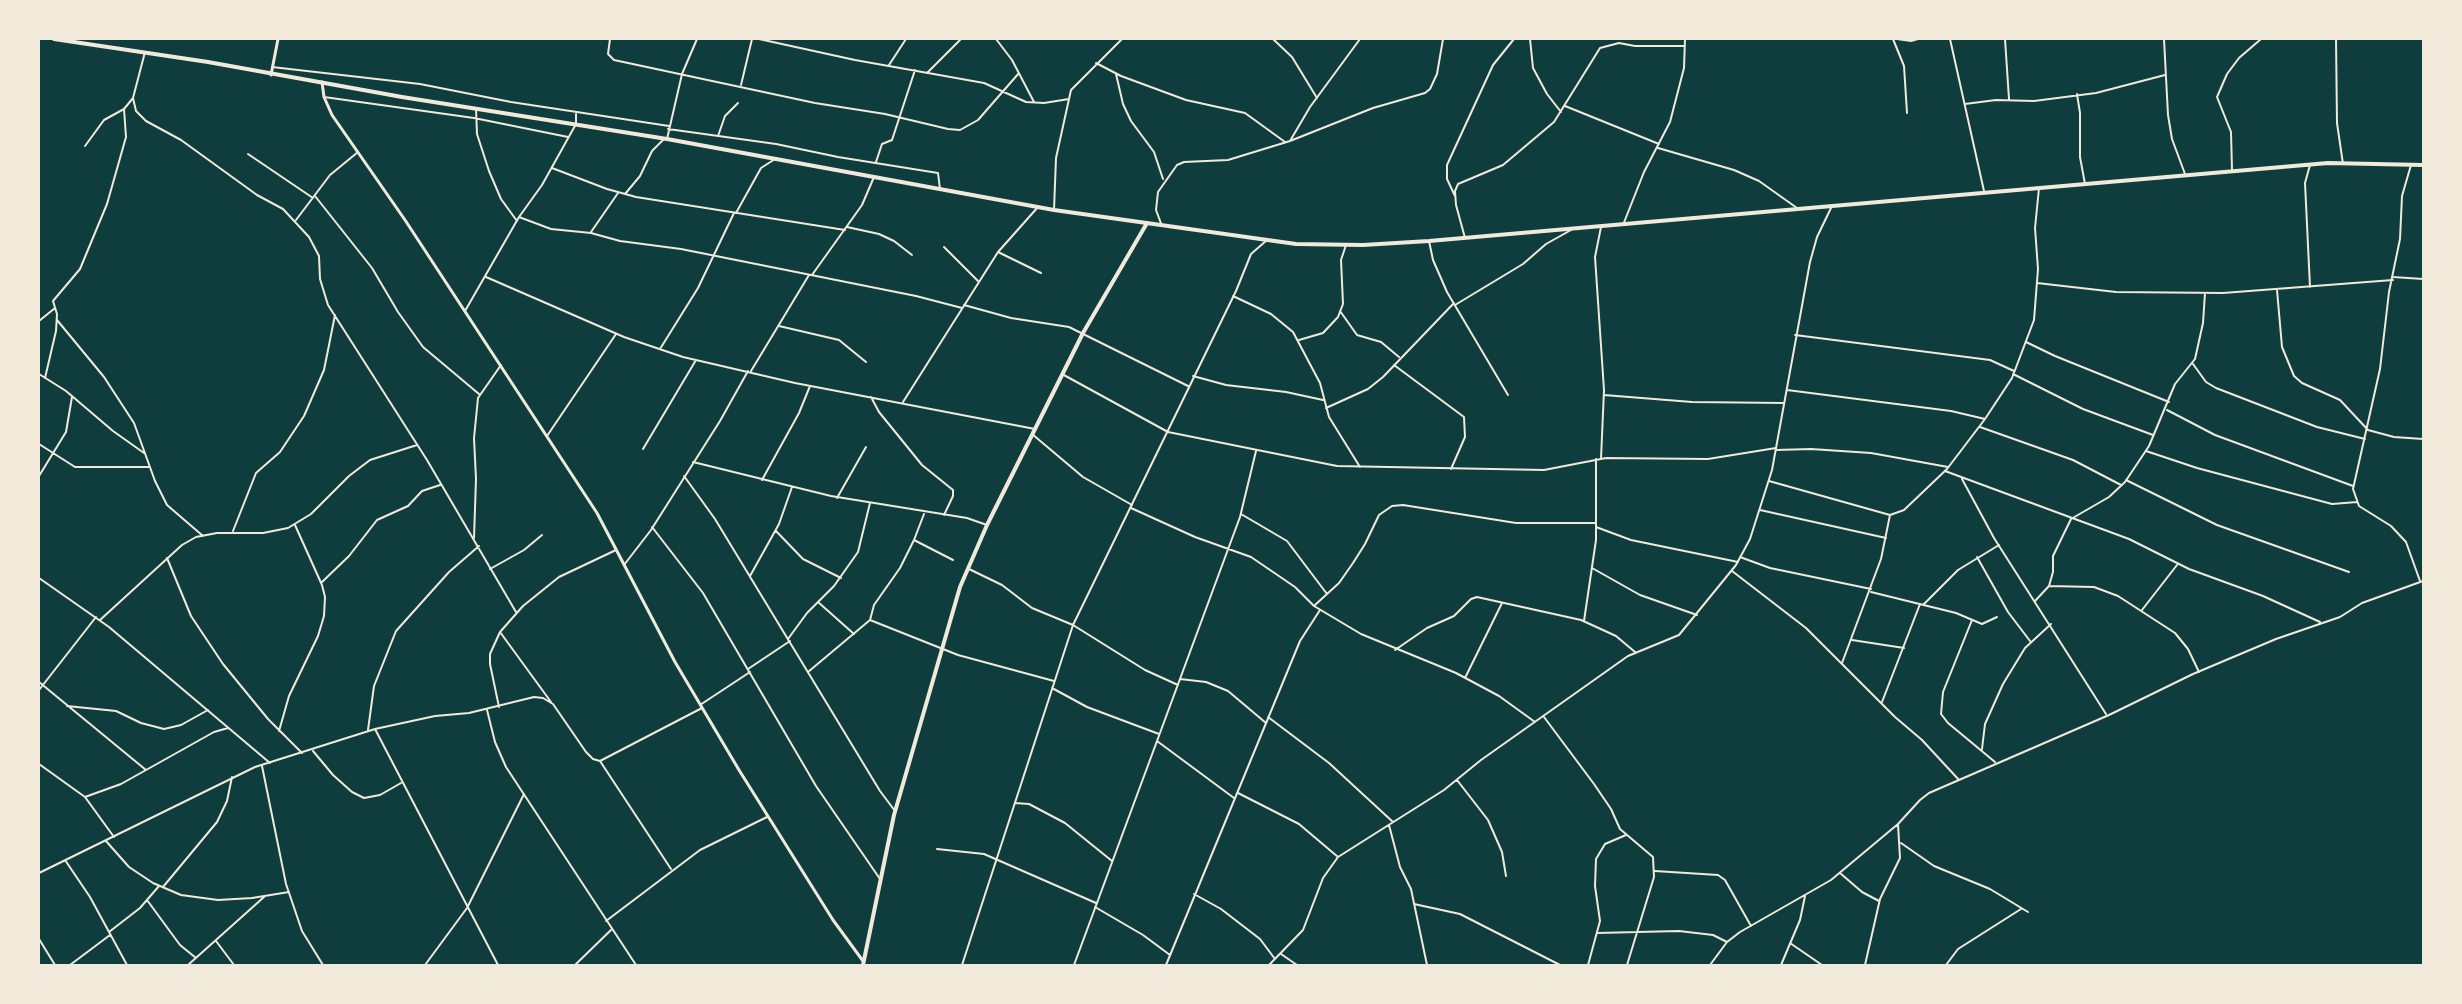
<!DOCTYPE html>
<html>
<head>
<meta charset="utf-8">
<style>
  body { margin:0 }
  #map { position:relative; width:2462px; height:1004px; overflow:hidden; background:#0f3d3e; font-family:"IBM Plex Serif",serif }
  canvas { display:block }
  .frame { position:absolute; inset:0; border:40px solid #f1e9da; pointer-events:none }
</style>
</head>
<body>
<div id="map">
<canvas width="2462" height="1004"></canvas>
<div class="frame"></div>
</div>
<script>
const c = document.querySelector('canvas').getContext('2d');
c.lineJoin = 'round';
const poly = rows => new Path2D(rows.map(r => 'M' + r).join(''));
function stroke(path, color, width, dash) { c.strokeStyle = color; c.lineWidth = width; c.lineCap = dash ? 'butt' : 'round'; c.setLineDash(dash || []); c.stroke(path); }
stroke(poly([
  [610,39,608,54,614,60,815,103,885,114,948,129,960,130,978,120,1019,73],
  [759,39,855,60,984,83,1026,102,1044,103,1069,99],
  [996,39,1012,60,1034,102],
  [1273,39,1292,57,1317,98],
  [1530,39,1533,68,1547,94,1561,112],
  [1893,39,1904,66,1907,113],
  [1897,39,1911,41,1918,39],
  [1950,39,1984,191],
  [2005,39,2009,99],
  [2164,39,2168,115,2172,139,2185,174],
  [2336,39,2337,123,2343,164],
  [1096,63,1121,76,1186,100,1245,113,1285,142],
  [889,65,906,39],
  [272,67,420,84,511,102,669,126],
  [927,73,961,39],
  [1116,74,1123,104,1131,121,1154,152,1163,179],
  [741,85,752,39],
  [2077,94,2080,113,2080,157,2085,184],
  [324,97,474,118,568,137],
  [133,98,136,111,146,121,181,140,257,195,283,209,309,237,319,256,320,279,328,305,427,460,516,612],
  [1965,104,1996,100,2034,101,2096,93,2165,75],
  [1565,106,1659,144],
  [476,108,477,134,489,171,501,199,517,221],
  [668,129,776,144,838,157,938,173,940,189],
  [718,136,725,116,738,103],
  [667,139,682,74,697,39],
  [1290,141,1310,107,1360,39],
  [85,146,104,120,124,109,133,98,145,52],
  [1658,148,1734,170,1759,181,1797,208],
  [248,154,313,198],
  [876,162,882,144,892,140,915,70],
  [2310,165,2305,183,2310,287],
  [2411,165,2402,196,2400,239,2389,292,2380,369,2353,489,2359,506,2391,526,2406,542,2420,581],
  [552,168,607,189,636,197,845,230],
  [2232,170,2231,132,2217,97,2227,74,2239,58,2261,39],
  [625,194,640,176,652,151,664,139],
  [315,196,372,268,398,312,423,347,479,394],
  [1455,196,1447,179,1447,165,1493,65,1514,39],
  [1054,210,1056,158,1071,90,1122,39],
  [736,213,761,168,775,159],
  [519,217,551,229,591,233,620,241,681,249,916,296,962,308],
  [296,220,330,175,358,152],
  [1623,225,1644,172,1670,122,1684,68,1685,39],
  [1162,226,1156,210,1158,192,1177,165,1184,162,1228,160,1290,141,1373,108,1425,93,1430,89,1437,74,1443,39],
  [847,227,879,234,894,241,912,255],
  [1601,227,1595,257,1604,390,1601,459],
  [591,232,618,193],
  [1465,238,1456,205,1455,191,1458,184,1503,165,1554,122,1600,48,1619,43,1635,46,1685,46],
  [1429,241,1433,260,1447,292,1508,395],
  [944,247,978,281],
  [998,252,1041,273],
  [812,275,862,205,874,177],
  [486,277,624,337,683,357,795,383,1035,429],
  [2393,277,2423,279],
  [2037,283,2116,292,2223,293,2393,280],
  [2277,290,2282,347,2294,376,2302,383,2340,400,2368,430,2394,437,2423,439],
  [1233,296,1271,314,1293,332,1320,383,1329,417,1360,467],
  [964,305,1011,318,1069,327,1188,386],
  [1455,305,1523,264,1546,244,1571,230],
  [465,311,519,217,542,185,576,124,576,114],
  [1340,311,1357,335,1381,342,1399,357],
  [57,320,104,377,134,423,155,481,167,505,203,536],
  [39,321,55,308],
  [779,326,839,340,866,362],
  [1795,335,1990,360,2014,371],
  [1299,340,1323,333,1338,317,1343,304,1341,260,1346,245],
  [2026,342,2055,356,2169,402],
  [660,349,698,288,734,213],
  [2193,364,2206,382,2216,388,2317,427,2365,439],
  [1394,365,1464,417,1465,437,1451,469],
  [751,371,809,275],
  [39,374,66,391,113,431,144,453],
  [1062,374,1168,432,1337,466,1544,470,1606,458,1708,459,1776,448],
  [2013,374,2083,409,2153,435],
  [1193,376,1226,385,1286,392,1323,400],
  [45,378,56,331,57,314,53,301,80,269,107,204,126,137,124,109],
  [1787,390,1951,411,1985,419],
  [1604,395,1692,402,1784,403],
  [871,397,879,412,922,465,953,490,953,496,944,515],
  [903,402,998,252,1038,207],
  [1326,408,1368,389,1383,377,1454,303],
  [2167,410,2215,435,2353,486],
  [1980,427,2073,460,2121,485],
  [1032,434,1083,477,1132,505],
  [547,436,616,334],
  [39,444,75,467,149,467],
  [643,449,696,360],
  [1776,450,1811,449,1871,453,1948,467],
  [2146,451,2197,468,2332,504,2357,502],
  [693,462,831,496,967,518,987,525],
  [1945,471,2129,539,2189,569,2263,596,2320,622],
  [39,476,66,432,72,397],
  [684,476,715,519,880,791,895,811],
  [1962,479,1994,538,2106,714],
  [762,480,799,413,810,386],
  [2126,480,2217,525,2349,572],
  [1769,481,1890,515,1904,510,1947,469,1985,419,2012,378,2034,320,2038,269,2035,228,2039,188],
  [837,498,866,447],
  [1131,508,1195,537,1251,557,1295,587,1314,606,1361,634,1456,673,1499,696,1535,722],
  [1760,510,1886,538],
  [1241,514,1287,541,1327,594],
  [652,527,703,593,816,786,880,879],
  [1596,527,1631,540,1738,562],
  [233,531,256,473,280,452,304,416,324,370,335,315],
  [776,531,803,559,841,578],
  [474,538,476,479,474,438,478,398,501,365],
  [914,540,953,560],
  [1740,557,1770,568,1871,589],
  [1977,557,2008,612,2030,641],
  [167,558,191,616,223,664,268,719,302,753],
  [624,565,651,530,720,421,748,371],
  [1592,568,1640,595,1697,615],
  [490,569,524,550,542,535],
  [969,569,1002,585,1032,608,1073,625,1145,670,1178,685],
  [1732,571,1806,628,1895,717,1922,740,1959,780],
  [750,576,779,524,792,487],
  [39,578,109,627,270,763],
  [321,583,349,556,377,520,408,506,422,491,440,485],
  [2049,586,2094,587,2118,596,2175,633,2188,649,2199,672],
  [1871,592,1956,613,1982,624,1997,617],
  [2035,601,2049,586,2053,572,2053,556,2071,519,2109,497,2125,482,2149,446,2175,384,2195,359,2203,323,2205,293],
  [818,602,854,634],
  [1315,605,1339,583,1353,563,1365,544,1379,515,1392,506,1403,505,1516,523,1596,523],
  [1923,605,1958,570,1999,545],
  [2142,610,2177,565],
  [100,620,182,545,196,537,217,533,263,533,288,528,311,514,349,476,370,460,417,445],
  [870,620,958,655,1054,681],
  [1972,620,1943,692,1941,714,1948,723,1995,762],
  [1584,621,1596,540,1596,459],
  [500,632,551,702],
  [788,639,807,613,834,586,858,552,870,503],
  [1852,640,1904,648],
  [1395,650,1427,628,1454,616,1471,599,1477,597,1581,620,1616,636,1635,652],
  [1842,663,1881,559,1890,515],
  [748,669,790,641],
  [808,672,870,620,874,605,900,568,914,540,924,514],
  [1465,678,1502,603],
  [1180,679,1206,682,1228,691,1266,723],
  [39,682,146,770],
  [1052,688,1087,707,1159,734],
  [39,690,96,617],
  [1882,702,1920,604],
  [700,705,750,672],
  [67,706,116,711,141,723,164,729,181,725,208,710],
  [499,707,490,664,490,654,500,632,523,606,559,577,616,550],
  [487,710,495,742,506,767,636,965],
  [1268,717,1329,763,1393,822],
  [1544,717,1594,784,1611,809,1620,829,1653,857,1654,877,1627,965],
  [375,729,498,965],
  [368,730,374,686,396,631,449,572,479,546],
  [279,731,289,696,318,636,324,616,325,597,322,585,295,525],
  [1157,741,1234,798],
  [1982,749,1985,724,2003,684,2025,648,2051,624],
  [313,751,333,775,352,792,364,798,380,795,401,783],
  [600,761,671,869],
  [39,764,85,797,114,837],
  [262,766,286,884,302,931,323,965],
  [1457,780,1488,820,1502,852,1506,876],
  [1238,793,1299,824,1338,857],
  [85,797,121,784,214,732,228,728],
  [1015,803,1029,804,1065,823,1112,861],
  [1389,825,1400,867,1411,889,1427,965],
  [106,841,129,867,153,883,181,895,218,900,252,898,289,892],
  [1901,843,1934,866,1990,889,2028,912],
  [937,849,984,854,1096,903],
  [65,860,90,897,127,965],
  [1655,871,1718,875,1725,880,1751,926],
  [39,873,255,767,375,729,435,716,469,713,534,697,543,698,553,704,586,752,593,759,600,761,702,708],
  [1840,873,1862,892,1879,901],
  [163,887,217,822,227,801,232,777],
  [1194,894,1221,909,1260,939,1275,959],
  [147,900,180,945,196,958],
  [1414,904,1460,914,1560,965],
  [1095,907,1143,935,1170,955],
  [606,921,700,850,767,817],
  [109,932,140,908,159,886],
  [1597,933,1679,931,1713,935,1727,942],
  [39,939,55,965],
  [216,941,234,965],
  [1790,943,1822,965],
  [1281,954,1297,965],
  [70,965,110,935],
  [188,965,264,897],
  [425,965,467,908,524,794],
  [575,965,612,929],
  [962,965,1073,625,1236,291,1251,254,1267,240],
  [1074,965,1240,517,1256,451],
  [1166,965,1300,641,1320,610],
  [1269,965,1303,930,1323,878,1338,857,1444,790,1481,760,1628,656,1679,635,1736,565,1750,539,1772,470,1810,262,1817,237,1831,208],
  [1588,965,1600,921,1595,886,1596,859,1605,844,1626,835],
  [1710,965,1727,942,1740,932,1831,880,1898,824,1920,800,1929,793,2109,715,2193,674,2276,639,2340,617,2362,603,2423,581],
  [1781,965,1800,920,1805,896],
  [1865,965,1880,899,1900,858,1898,824],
  [1946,965,1958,949,2021,909]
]), '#f1e9da', 2);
stroke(poly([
  [271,75,278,39],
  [322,82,324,97,332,115,405,220,597,513,675,662,739,770,833,920,863,961]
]), '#f1e9da', 3);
stroke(poly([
  [863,965,894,815,960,587,987,525,1083,333,1147,223]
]), '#f1e9da', 4);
stroke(poly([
  [54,39,208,62,402,97,667,139,1054,210,1296,244,1363,245,1429,241,2328,163,2423,165]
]), '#f1e9da', 4);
</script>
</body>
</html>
